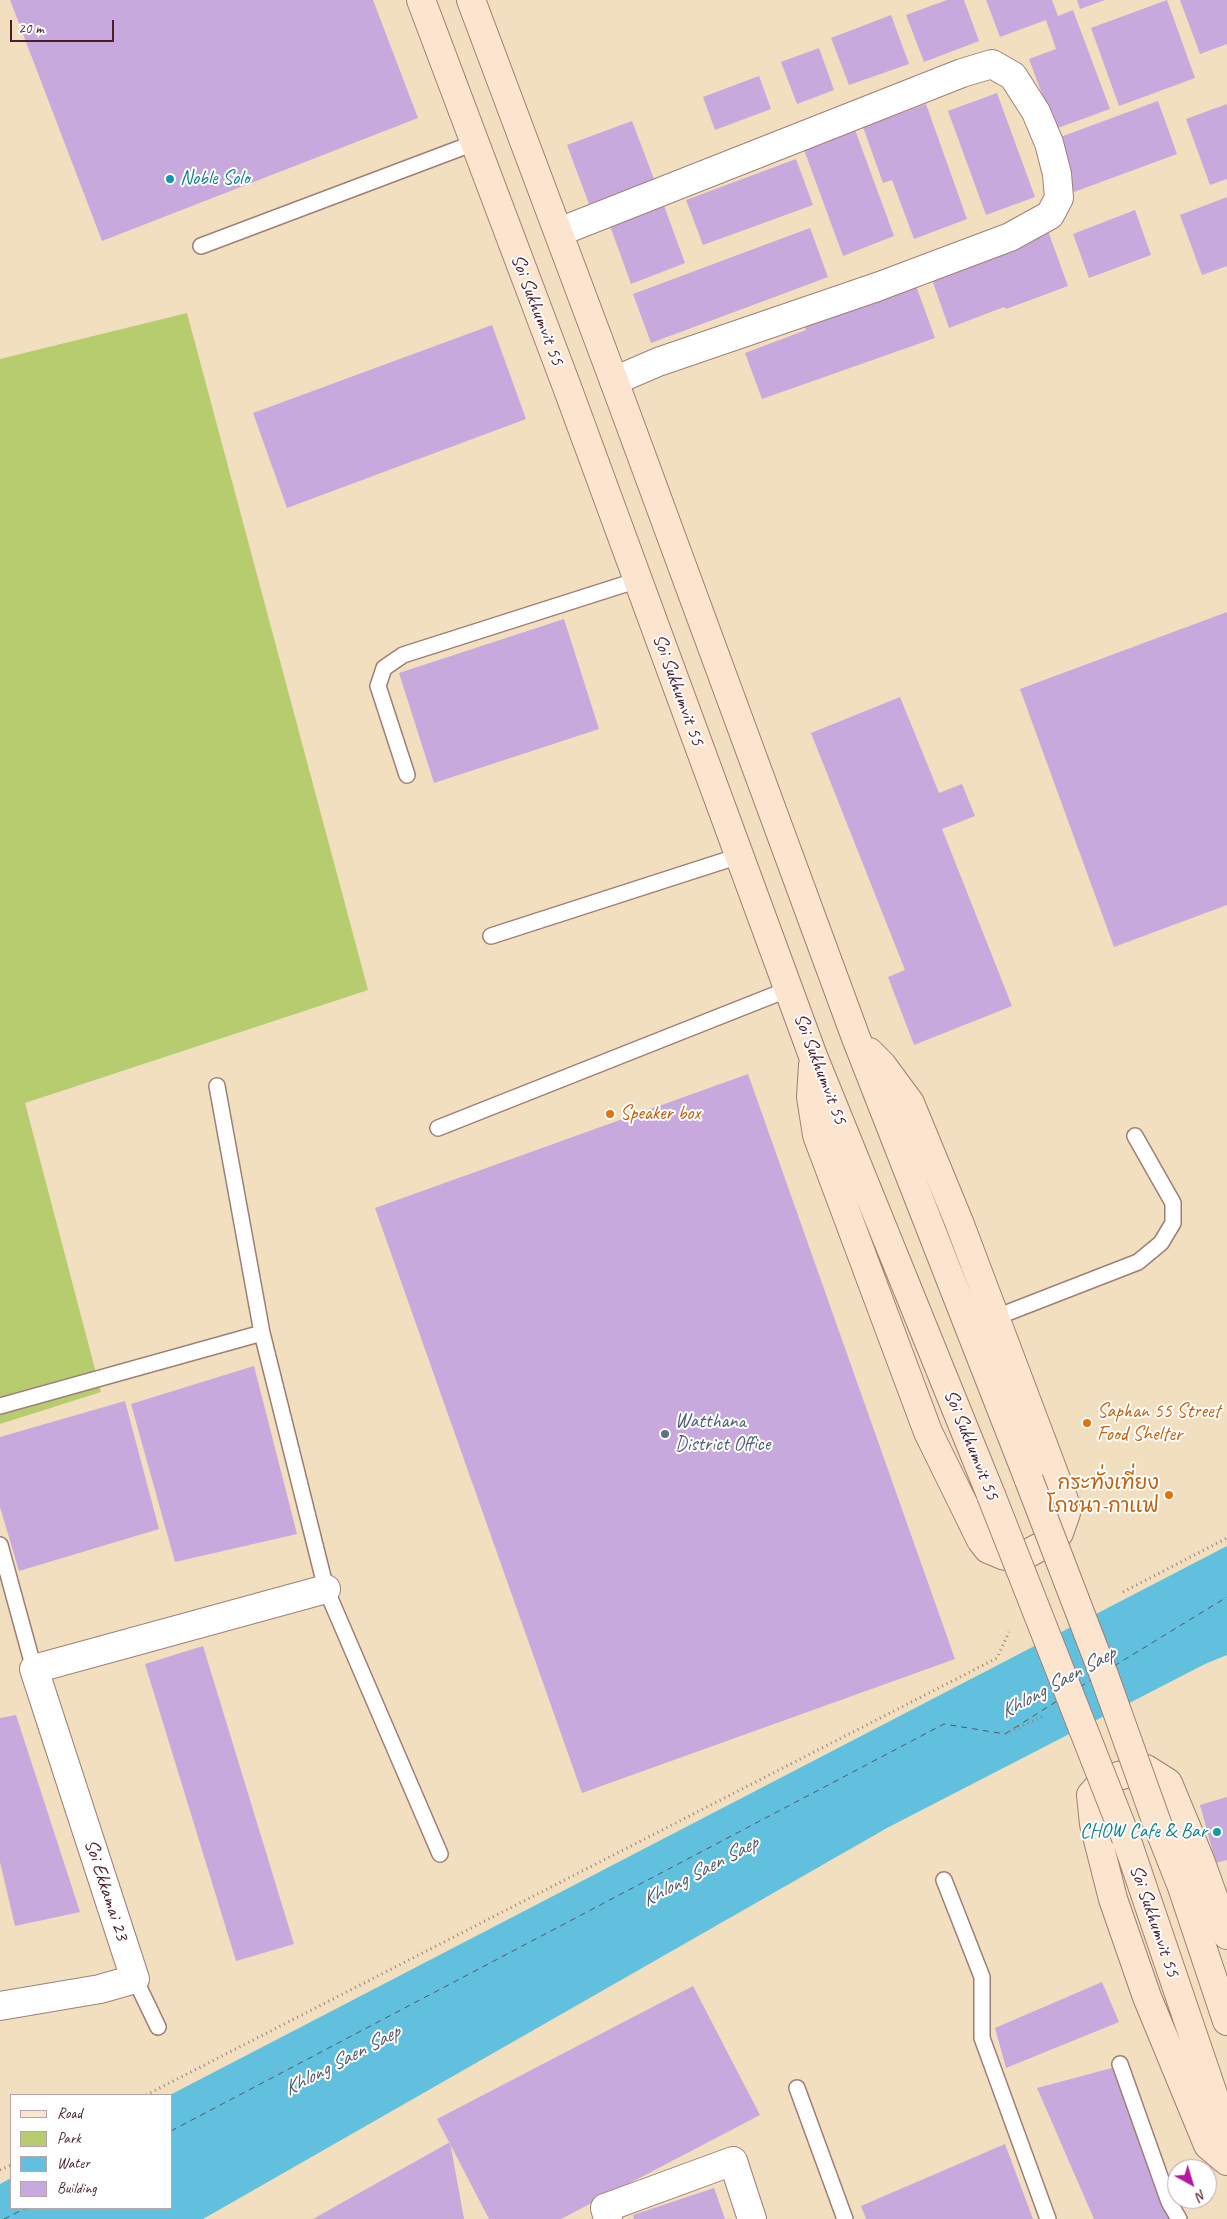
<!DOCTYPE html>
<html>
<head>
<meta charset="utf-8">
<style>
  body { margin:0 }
  #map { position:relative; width:1227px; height:2219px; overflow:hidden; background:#f1dfc0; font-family:Caveat,sans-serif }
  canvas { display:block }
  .legend { position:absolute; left:10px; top:2094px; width:162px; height:115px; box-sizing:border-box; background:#fff; border:1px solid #b7a5aa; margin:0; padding:6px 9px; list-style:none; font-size:15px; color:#4a1f2b }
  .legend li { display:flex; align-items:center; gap:10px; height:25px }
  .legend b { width:25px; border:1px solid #b7a5aa }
  .north { position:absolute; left:1167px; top:2159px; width:50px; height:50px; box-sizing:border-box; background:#fff; border:1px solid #b7a5aa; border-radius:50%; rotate:141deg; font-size:14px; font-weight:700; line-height:20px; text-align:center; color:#4a1f2b }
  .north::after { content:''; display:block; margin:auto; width:18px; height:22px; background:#b5179e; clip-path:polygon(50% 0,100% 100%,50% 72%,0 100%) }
  .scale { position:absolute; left:10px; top:20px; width:104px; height:22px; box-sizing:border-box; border:2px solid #4a1f2b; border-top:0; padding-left:6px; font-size:15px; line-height:18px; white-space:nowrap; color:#4a1f2b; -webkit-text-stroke:4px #fff; paint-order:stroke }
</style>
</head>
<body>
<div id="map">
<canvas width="1227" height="2219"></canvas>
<ul class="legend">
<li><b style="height:6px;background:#fce5cf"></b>Road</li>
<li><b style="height:14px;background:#b7cb6f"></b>Park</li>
<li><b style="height:14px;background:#60c0de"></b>Water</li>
<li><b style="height:14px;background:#c7a9de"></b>Building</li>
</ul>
<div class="north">N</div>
<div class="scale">20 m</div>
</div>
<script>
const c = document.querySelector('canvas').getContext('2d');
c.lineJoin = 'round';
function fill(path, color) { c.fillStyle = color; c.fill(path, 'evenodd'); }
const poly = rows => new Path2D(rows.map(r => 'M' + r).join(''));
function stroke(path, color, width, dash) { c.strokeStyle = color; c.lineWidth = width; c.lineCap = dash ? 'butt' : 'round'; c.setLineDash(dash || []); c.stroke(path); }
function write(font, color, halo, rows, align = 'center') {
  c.font = font + ' Caveat,"Playpen Sans Thai",sans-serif'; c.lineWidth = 4; c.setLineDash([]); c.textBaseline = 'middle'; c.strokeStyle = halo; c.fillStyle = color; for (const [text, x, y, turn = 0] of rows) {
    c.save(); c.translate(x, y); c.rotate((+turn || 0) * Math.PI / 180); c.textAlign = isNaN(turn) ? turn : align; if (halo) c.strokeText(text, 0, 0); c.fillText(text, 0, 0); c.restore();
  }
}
fill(poly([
  [187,313,368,990,25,1103,101,1392,0,1424,0,359]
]), '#b7cb6f');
fill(poly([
  [1227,1546,1227,1655,1205,1664,887,1828,203,2219,0,2219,0,2184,11,2178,11,2208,171,2208,170,2095]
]), '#60c0de');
stroke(poly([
  [1114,1666,1227,1597],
  [1080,1687,1091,1680],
  [171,2131,944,1724,1005,1734,1057,1701],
  [4,2219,26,2208]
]), '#52576a', 1, [6, 5]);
fill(poly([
  [10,0,373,0,418,118,102,241],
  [947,0,964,0,979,41,924,62,906,15],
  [986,0,1052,0,1058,16,1073,10,1110,109,1055,129,1029,59,1056,49,1046,20,1000,37],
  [1077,0,1105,0,1080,9],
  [1167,0,1195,78,1119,106,1091,28],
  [1180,0,1227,0,1227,44,1200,54],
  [891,15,909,64,849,85,831,38],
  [819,48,834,90,797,104,781,62],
  [759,76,771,109,715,130,703,97],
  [997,93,1035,197,986,215,948,111],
  [1158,101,1177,154,1074,192,1055,139],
  [926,104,967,219,914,239,892,180,883,183,863,127],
  [1227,104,1227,179,1210,185,1186,119],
  [632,121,654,179,589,204,567,145],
  [854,127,894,236,843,256,803,147],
  [796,159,813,205,703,245,686,200],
  [1227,197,1227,266,1202,275,1180,215],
  [663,203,685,263,631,284,609,223],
  [1135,210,1151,255,1089,278,1073,234],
  [810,228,828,277,651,343,633,294],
  [1048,231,1068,286,1006,309,1004,307,949,328,930,274],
  [915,283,935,338,762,399,745,353,806,330,804,324],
  [492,325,526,419,287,508,253,413],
  [1227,612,1227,905,1114,947,1020,689],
  [564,619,599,729,434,783,399,673],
  [900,697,939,793,962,784,975,816,942,829,1012,1006,914,1045,888,977,905,970,811,733],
  [748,1074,955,1659,582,1793,375,1208],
  [254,1366,297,1534,175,1562,131,1404],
  [125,1401,159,1529,19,1571,0,1507,0,1437],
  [203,1646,294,1944,236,1961,145,1664],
  [16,1715,80,1912,15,1926,0,1862,0,1718],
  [1227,1797,1227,1860,1216,1863,1200,1805],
  [1102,1982,1119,2022,1006,2068,995,2028],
  [693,1986,760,2115,561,2219,489,2219,437,2119],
  [1112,2068,1173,2219,1094,2219,1037,2088],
  [450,2142,464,2219,313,2219],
  [1005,2144,1033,2219,866,2219,861,2206],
  [714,2188,725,2219,634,2219,633,2215]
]), '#c7a9de');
const lane = poly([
  [201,246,474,143],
  [407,775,378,686,384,668,403,655,638,580],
  [491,936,739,856],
  [217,1086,262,1333],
  [438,1128,789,989],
  [994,1318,1138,1262,1161,1243,1173,1223,1173,1203,1135,1136],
  [0,1406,262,1333,326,1589,440,1854],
  [0,1545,34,1669],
  [944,1880,982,1977,982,2038,1048,2219],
  [135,1979,158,2027],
  [1120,2064,1169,2202,1179,2219],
  [797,2088,845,2219]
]);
const street = poly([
  [559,232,962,73,992,64,1013,76,1036,112,1049,143,1057,174,1059,198,1050,215,1010,237,877,287,658,362,614,381],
  [0,2006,100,1989,135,1979,34,1669,326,1589],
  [608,2219,605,2208,733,2161,752,2219]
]);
const secondary = poly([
  [421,0,567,387,813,1056,991,1495],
  [471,0,614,381,856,1038,1029,1480],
  [813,1065,811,1097,817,1135,928,1432,981,1540,988,1549,1002,1555,1011,1557,1025,1555,1053,1540,1059,1533,1066,1513,1064,1500,959,1222,910,1103,882,1065,869,1052],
  [1158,1826,1182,1887,1227,2021],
  [1126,1838,1227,2135],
  [1227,1935,1200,1860,1168,1783,1146,1769,1118,1776,1100,1785,1091,1795,1094,1824,1113,1899,1147,1997,1208,2145,1227,2161]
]);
stroke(lane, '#9e7f76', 18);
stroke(street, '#9e7f76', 30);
stroke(secondary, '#9e7f76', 30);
stroke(poly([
  [1123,1592,1227,1538],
  [1005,1734,1045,1715],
  [146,2095,997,1658,1009,1632],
  [0,2170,11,2165]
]), '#9e7f76', 3, [1, 4]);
stroke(lane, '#fff', 15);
stroke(street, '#fff', 28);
stroke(secondary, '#fce5cf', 28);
const secondaryBridge = poly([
  [1029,1480,1104,1675,1158,1826],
  [991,1495,1126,1838]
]);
stroke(secondaryBridge, '#9e7f76', 30, []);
stroke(secondaryBridge, '#fce5cf', 28);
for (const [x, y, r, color] of [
  [170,179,5,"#0f9aa8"],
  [610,1114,5,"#e8710a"],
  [1087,1423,5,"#e8710a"],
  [665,1434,5,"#5c6f8a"],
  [1169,1495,5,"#e8710a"],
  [1217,1832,5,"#0f9aa8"]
]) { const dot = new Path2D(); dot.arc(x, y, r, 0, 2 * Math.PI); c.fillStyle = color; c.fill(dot); stroke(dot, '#fff', 2); }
write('20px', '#0d838f', '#fff', [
  ["Noble Solo",180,179],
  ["CHOW Cafe & Bar",1207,1832,"right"]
], 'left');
write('20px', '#4a1f2b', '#fff', [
  ["Soi Sukhumvit 55",537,310,69],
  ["Soi Sukhumvit 55",678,690,70],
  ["Soi Sukhumvit 55",820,1069,69],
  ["Soi Sukhumvit 55",971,1445,68],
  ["Soi Ekkamai 23",106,1890,72],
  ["Soi Sukhumvit 55",1154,1921,71]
]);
write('20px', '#c56008', '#fff', [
  ["Speaker box",620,1114],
  ["Saphan 55 Street",1097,1412],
  ["Food Shelter",1097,1435],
  ["กระทั่งเที่ยง",1159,1484,"right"],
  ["โภชนา-กาแฟ",1159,1507,"right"]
], 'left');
write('20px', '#4e5e75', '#fff', [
  ["Watthana",675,1422],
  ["District Office",675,1445]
], 'left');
write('italic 21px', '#52576a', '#fff', [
  ["Khlong Saen Saep",1058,1683,-29],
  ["Khlong Saen Saep",700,1872,-28],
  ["Khlong Saen Saep",342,2061,-28]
]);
</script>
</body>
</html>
